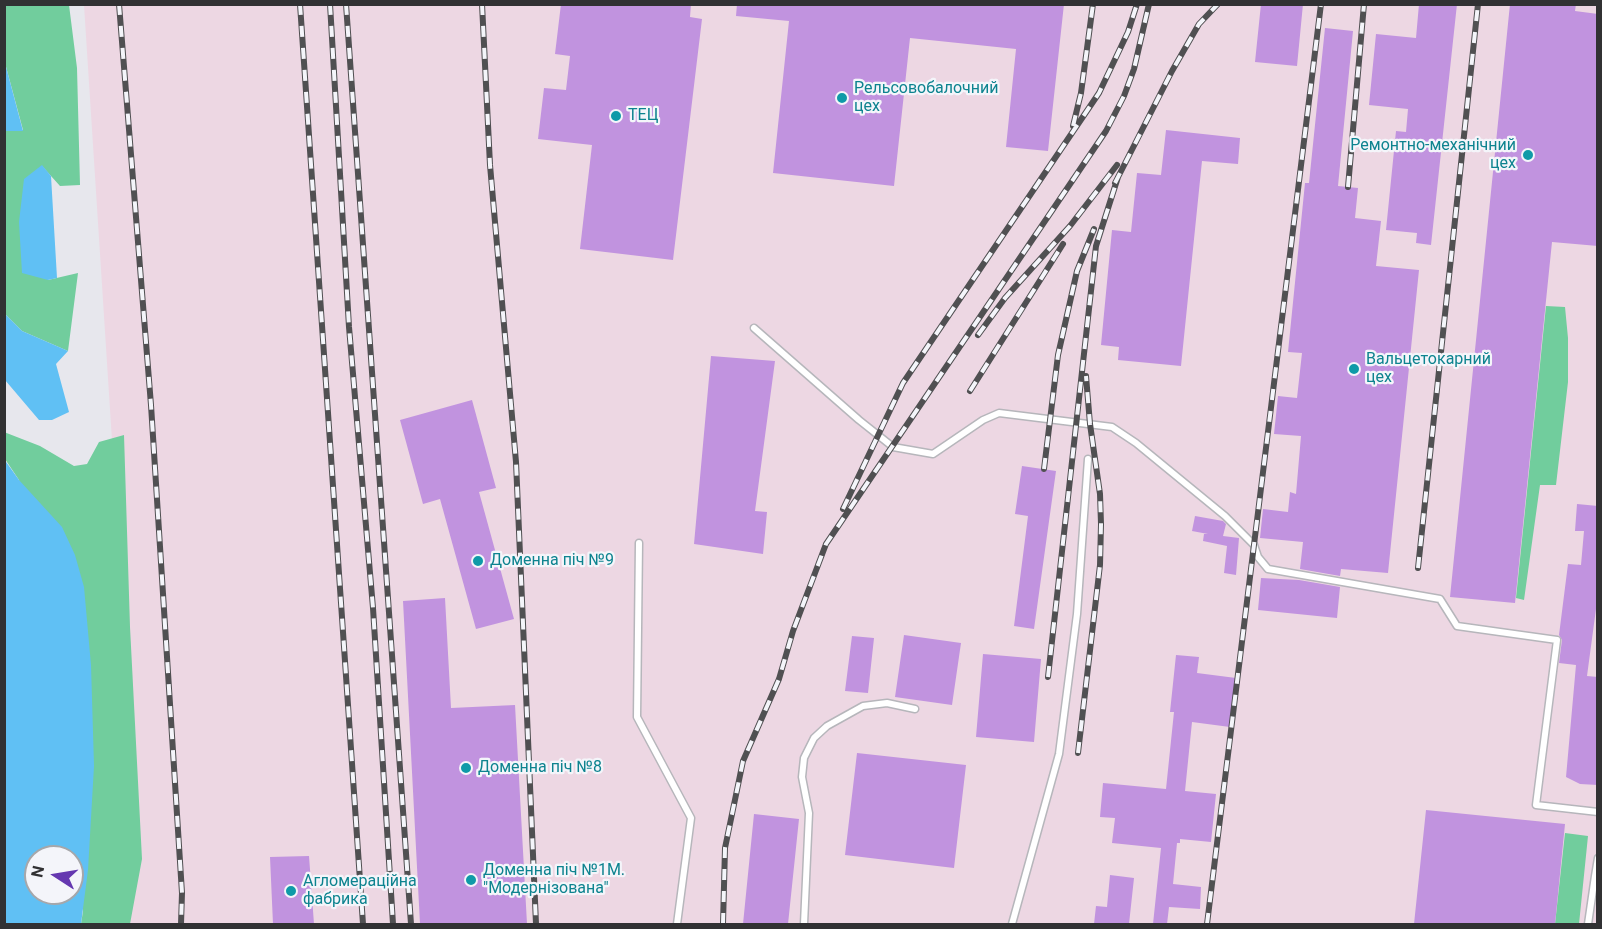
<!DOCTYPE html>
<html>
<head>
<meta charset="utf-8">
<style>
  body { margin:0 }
  #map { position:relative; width:1602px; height:929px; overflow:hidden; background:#e7e7ed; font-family:Roboto,sans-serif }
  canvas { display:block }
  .frame { position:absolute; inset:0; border:6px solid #313133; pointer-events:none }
  .north { position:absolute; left:24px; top:845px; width:60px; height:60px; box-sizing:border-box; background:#f4f5fa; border:2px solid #a6a7aa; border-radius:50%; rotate:282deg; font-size:16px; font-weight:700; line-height:24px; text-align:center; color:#313133 }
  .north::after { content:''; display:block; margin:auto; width:21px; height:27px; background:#6538b0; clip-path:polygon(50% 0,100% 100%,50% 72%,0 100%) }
</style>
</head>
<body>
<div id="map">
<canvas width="1602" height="929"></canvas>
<div class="frame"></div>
<div class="north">N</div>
</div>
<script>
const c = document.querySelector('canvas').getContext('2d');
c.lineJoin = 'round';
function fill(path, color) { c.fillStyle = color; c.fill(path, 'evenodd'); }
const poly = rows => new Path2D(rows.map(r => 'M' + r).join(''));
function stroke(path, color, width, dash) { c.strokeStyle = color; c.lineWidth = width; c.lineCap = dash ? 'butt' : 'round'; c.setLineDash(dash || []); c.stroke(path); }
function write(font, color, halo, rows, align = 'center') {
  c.font = font + ' Roboto,sans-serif'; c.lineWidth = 4.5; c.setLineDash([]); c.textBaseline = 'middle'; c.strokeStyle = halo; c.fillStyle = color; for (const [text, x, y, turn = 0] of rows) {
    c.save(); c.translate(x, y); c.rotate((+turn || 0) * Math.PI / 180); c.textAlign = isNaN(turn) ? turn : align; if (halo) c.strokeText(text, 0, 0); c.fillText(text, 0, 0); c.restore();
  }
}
fill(poly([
  [84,5,1597,5,1597,924,128,924,113,456]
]), '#edd7e3');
fill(poly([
  [5,5,69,5,77,68,80,185,60,186,42,166,48,280,78,273,68,351,22,331,5,314,4,131,23,130,5,63],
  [1546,306,1565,307,1568,338,1568,382,1556,485,1540,485,1524,600,1516,598],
  [4,432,40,446,74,466,87,464,99,442,124,435,130,627,142,859,130,924,81,924,83,911,19,480,5,459],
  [1565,833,1588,836,1579,924,1555,924]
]), '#71cd9d');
fill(poly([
  [4,63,5,63,23,131,5,131],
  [42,165,51,176,57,278,48,280,22,273,19,222,24,179],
  [5,314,22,331,68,351,56,364,69,412,52,420,39,420,5,380],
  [4,459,19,480,62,527,75,555,84,587,91,665,94,766,88,870,81,924,5,924],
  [36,857,72,857,72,893,36,893]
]), '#60c0f4');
fill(poly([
  [561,4,691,4,690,17,702,19,673,260,580,249,592,145,538,139,544,88,566,90,570,56,555,54],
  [737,4,1064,4,1048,151,1006,147,1016,49,910,38,894,186,773,173,789,21,736,16],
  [1261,4,1303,4,1297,66,1255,62],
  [1419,4,1457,4,1431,245,1416,243,1417,233,1386,230,1396,131,1406,132,1408,109,1369,105,1376,34,1416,38],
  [1510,4,1576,4,1575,11,1598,14,1598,246,1552,242,1515,603,1450,597],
  [1325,28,1353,31,1338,186,1358,188,1355,218,1381,221,1376,266,1419,270,1388,573,1341,569,1340,576,1300,569,1303,542,1260,538,1263,509,1288,512,1290,492,1296,494,1301,436,1274,434,1278,396,1297,398,1302,353,1288,352,1305,183,1309,183],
  [1166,130,1240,138,1238,164,1202,161,1181,366,1118,360,1119,347,1101,345,1112,230,1131,232,1137,173,1161,175],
  [711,356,775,361,755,511,767,512,763,554,694,544],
  [472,400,496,488,479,492,514,619,476,629,440,499,423,504,400,420],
  [1022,466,1056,471,1034,629,1014,626,1028,516,1015,514],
  [1577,504,1598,506,1598,594,1587,676,1598,677,1598,785,1580,784,1566,777,1576,665,1559,663,1562,640,1559,635,1568,564,1581,565,1584,531,1575,531],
  [1195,516,1223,521,1226,524,1223,536,1239,538,1236,575,1224,573,1227,546,1203,541,1204,534,1208,534,1192,531],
  [1261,578,1299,580,1340,587,1337,618,1258,610],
  [445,598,451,708,515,705,527,924,420,924,403,601],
  [904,635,961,643,952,705,895,697],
  [852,636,874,638,868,693,845,691],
  [983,654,1041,659,1034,742,976,737],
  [1176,655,1199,657,1197,673,1236,678,1230,727,1192,722,1185,791,1216,794,1211,842,1180,839,1180,843,1177,843,1173,884,1201,887,1200,909,1169,907,1167,924,1153,924,1161,848,1112,843,1115,818,1100,817,1103,783,1166,789,1174,712,1170,712],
  [857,753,966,765,954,868,845,855],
  [1426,810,1565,824,1555,924,1414,924],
  [754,814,799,819,788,924,743,924],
  [309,856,314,924,273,924,270,857],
  [1110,875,1134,878,1129,924,1094,924,1096,906,1107,907]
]), '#c193df');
const service = poly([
  [754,328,859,420,893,447,933,454,983,420,999,413,1112,427,1136,443,1225,516,1254,545,1258,557,1268,569,1440,599,1457,626,1557,640,1536,805,1598,812],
  [639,543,637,717,691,818,677,924],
  [1597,876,1595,876,1598,858],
  [804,924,809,813,802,777,804,758,814,738,827,726,863,706,887,703,915,709],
  [1012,924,1059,754,1077,614,1088,459],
  [1588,924,1595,876]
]);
stroke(service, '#b6b6bb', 9);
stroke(service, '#fff', 6);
const rail = poly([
  [119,4,151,405,182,893,181,924],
  [300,4,363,924],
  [330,4,349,327,373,608,393,924],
  [346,4,411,924],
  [482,4,490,165,516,462,536,924],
  [1073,126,1081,93,1093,4],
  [1115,183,1172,71,1199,24,1218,4],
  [1348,187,1364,4],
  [978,335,1005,298,1070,226,1117,165],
  [970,391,1063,244],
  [1044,469,1058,355,1077,271,1094,229],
  [843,509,903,383,1099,93,1128,32,1137,4],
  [1418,568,1478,4],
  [1048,677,1096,246,1118,177],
  [1078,753,1100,565,1101,524,1100,494,1090,424,1086,376],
  [723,924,725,848,743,761,779,679,793,631,826,544,1106,131,1124,96,1134,69,1149,4],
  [1207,924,1321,4]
]);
stroke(rail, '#505052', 6);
stroke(rail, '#f4f5fa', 4, [11]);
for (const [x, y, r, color] of [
  [842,98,6,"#0f9aa8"],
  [616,116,6,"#0f9aa8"],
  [1528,155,6,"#0f9aa8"],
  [1354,369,6,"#0f9aa8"],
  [478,561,6,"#0f9aa8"],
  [466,768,6,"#0f9aa8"],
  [471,880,6,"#0f9aa8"],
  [291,891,6,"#0f9aa8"]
]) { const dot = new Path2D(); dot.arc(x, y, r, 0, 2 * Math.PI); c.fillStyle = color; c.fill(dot); stroke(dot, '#f4f5fa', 2); }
write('16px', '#0d838f', '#f4f5fa', [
  ["Рельсовобалочний",854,89],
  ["цех",854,107],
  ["ТЕЦ",628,116],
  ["Ремонтно-механічний",1516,146,"right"],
  ["цех",1516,164,"right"],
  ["Вальцетокарний",1366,360],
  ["цех",1366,378],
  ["Доменна піч №9",490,561],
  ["Доменна піч №8",478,768],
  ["Доменна піч №1М.",483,871],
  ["\"Модернізована\"",483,889],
  ["Агломераційна",303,882],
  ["фабрика",303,900]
], 'left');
</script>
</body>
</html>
